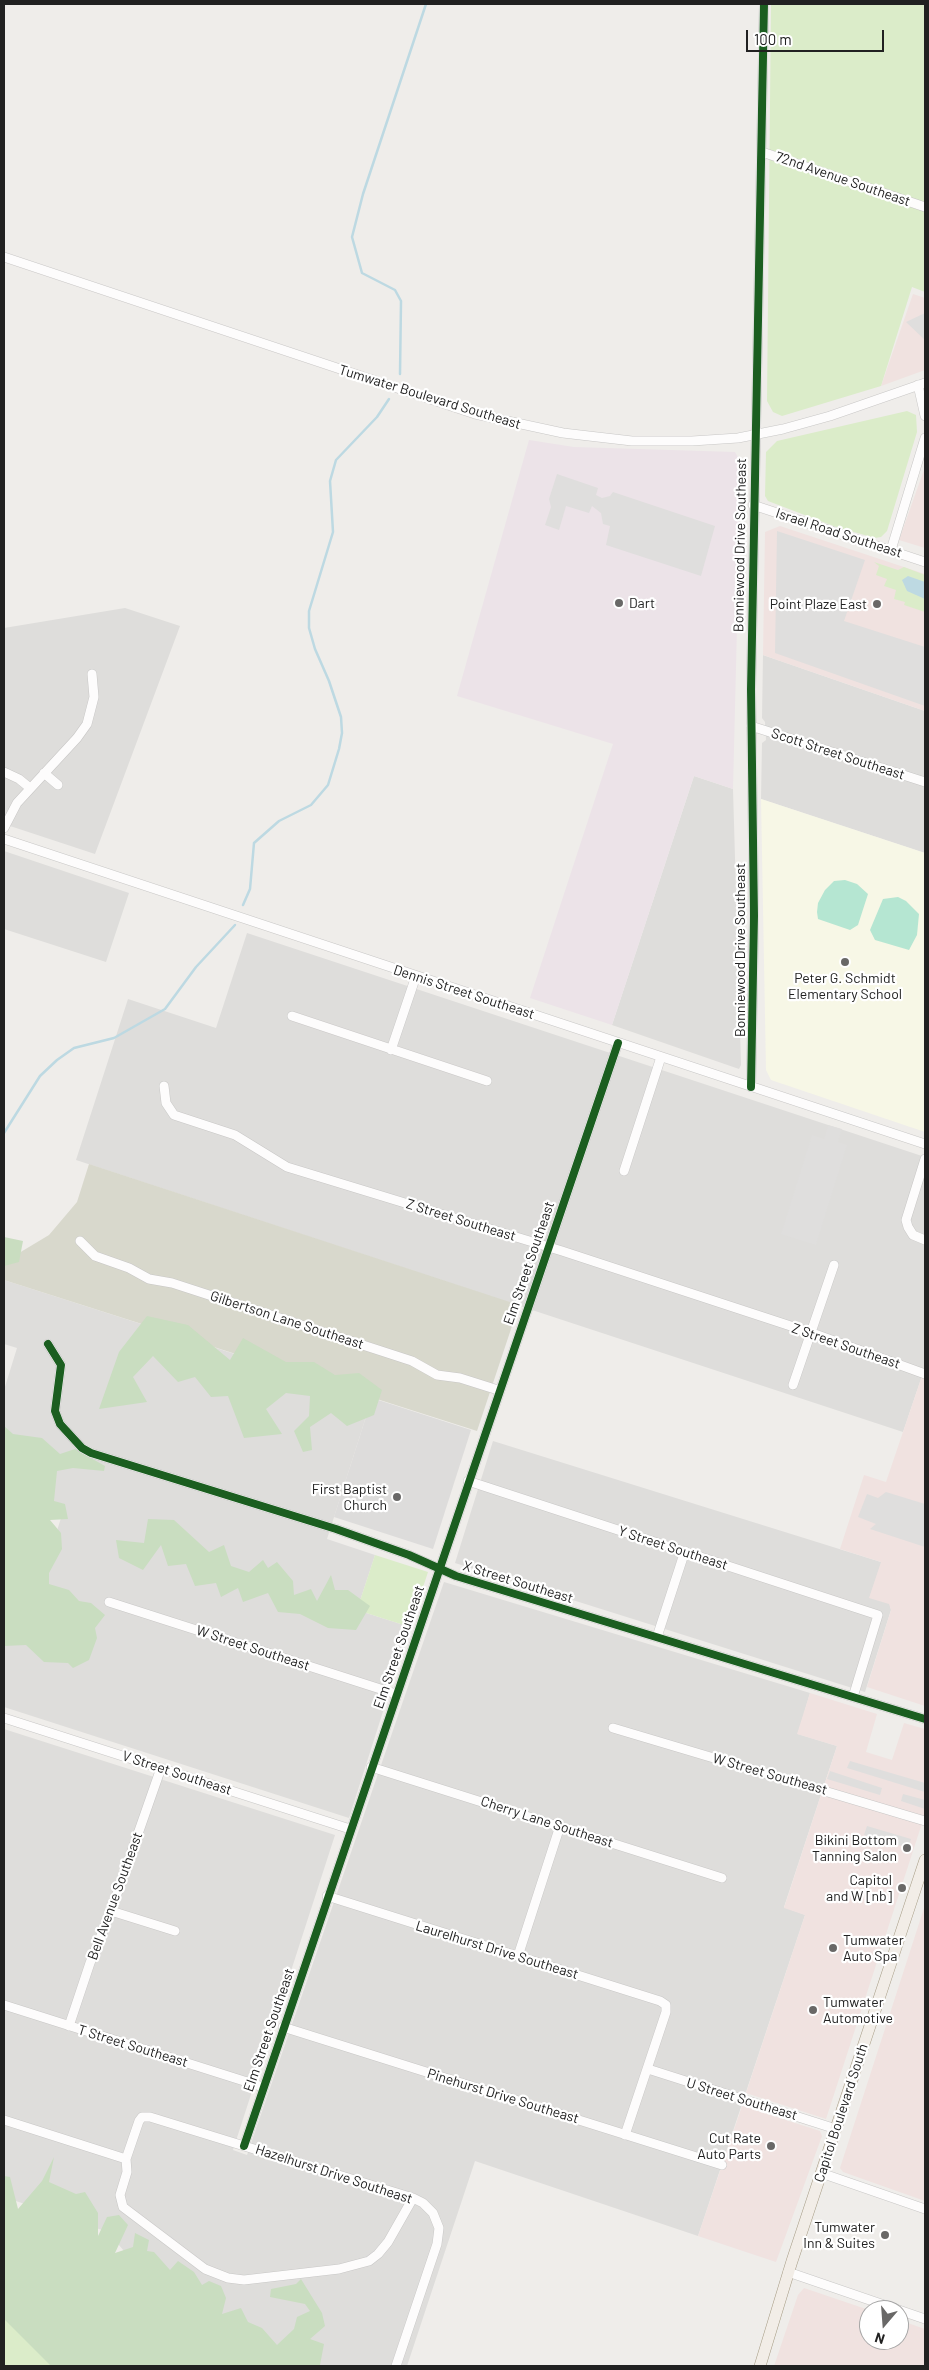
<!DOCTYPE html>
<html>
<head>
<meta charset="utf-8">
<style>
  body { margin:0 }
  #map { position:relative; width:929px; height:2370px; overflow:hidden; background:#efedea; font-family:Barlow,sans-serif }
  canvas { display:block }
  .frame { position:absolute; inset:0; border:5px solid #212121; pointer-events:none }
  .north { position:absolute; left:859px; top:2300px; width:50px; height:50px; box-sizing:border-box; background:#fff; border:1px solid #a6a6a6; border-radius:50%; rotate:198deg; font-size:14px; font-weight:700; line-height:20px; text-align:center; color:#212121 }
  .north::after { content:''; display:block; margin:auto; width:18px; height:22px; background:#696867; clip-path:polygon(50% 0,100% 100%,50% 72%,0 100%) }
  .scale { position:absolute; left:746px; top:30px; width:138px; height:22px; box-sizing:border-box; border:2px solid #212121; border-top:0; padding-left:6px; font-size:15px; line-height:18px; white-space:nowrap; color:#212121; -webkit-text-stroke:4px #fff; paint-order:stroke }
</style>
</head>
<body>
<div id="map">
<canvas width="929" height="2370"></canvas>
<div class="frame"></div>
<div class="north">N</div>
<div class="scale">100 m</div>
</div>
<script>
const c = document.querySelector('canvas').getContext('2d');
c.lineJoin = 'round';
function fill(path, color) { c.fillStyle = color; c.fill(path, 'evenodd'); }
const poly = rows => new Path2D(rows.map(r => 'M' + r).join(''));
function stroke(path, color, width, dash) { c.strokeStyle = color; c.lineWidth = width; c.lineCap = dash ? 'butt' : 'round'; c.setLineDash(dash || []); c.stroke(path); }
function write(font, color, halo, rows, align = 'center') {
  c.font = font + ' Barlow,sans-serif'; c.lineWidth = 4.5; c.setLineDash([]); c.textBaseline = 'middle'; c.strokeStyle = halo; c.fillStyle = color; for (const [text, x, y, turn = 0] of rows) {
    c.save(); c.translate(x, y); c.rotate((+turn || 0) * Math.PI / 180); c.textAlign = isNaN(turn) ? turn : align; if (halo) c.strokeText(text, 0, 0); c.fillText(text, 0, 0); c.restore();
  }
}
fill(poly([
  [125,608,180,626,95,854,4,824,4,628],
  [763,655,925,711,925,853,761,799,762,743,766,740,765,722,762,718],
  [694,776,733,789,741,1065,739,1069,612,1025],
  [4,851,129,893,106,962,4,929],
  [247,933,925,1157,925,1374,923,1373,903,1432,76,1160,128,999,216,1028],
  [4,1280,372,1398,327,1539,375,1555,357,1610,410,1627,349,1818,4,1707,4,1635,22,1641,61,1518,4,1500,4,1390,17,1348,4,1344],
  [493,1441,881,1562,891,1610,865,1692,455,1563],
  [444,1582,810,1693,798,1734,837,1746,784,1907,805,1915,698,2236,475,2161,407,2366,221,2366,108,2232,4,2197,4,1729,335,1835,233,2150,247,2155]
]), '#dedddb');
fill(poly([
  [913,294,925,298,925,370,881,386],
  [925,467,925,548,899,540],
  [780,526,925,574,925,711,763,655,765,532],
  [923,1373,925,1374,925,1706,867,1687,891,1610,889,1604,869,1598,881,1562,840,1549,864,1475,886,1482],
  [810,1693,877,1714,866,1752,892,1760,904,1723,925,1729,925,1814,826,2119,746,2093,805,1915,784,1908,837,1746,797,1734],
  [925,1905,925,2201,843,2172,840,2168],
  [742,2106,820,2131,822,2136,776,2262,698,2236],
  [804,2288,869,2310,869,2340,899,2340,899,2320,925,2329,925,2366,774,2366,798,2295]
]), '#f0e2e0');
fill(poly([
  [529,440,574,447,735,452,741,463,733,789,694,776,612,1025,530,998,613,744,457,696]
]), '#ece3e8');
fill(poly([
  [761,799,925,853,925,1132,771,1080,766,1070]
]), '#f7f7e6');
fill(poly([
  [372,1398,471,1430,433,1549,334,1517]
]), '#dddcdb');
fill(poly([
  [89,1164,519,1305,477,1431,4,1280,4,1262,49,1235,77,1202]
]), '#d8d8cc');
fill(poly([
  [771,4,925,4,925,292,912,287,881,386,782,416,773,412,767,401],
  [907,411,916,415,917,432,887,531,881,537,875,538,836,527,768,501,765,496,766,452,777,441],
  [874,562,898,570,904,567,925,575,925,612,904,605,905,602,894,599,896,590,884,586,887,579,876,575,879,566],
  [375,1555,428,1572,410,1627,357,1610],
  [4,2309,62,2366,4,2366]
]), '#dbecc9');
fill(poly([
  [4,1237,23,1241,19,1262,4,1266],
  [147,1316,188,1325,230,1360,243,1338,286,1362,314,1362,335,1375,359,1373,382,1390,374,1415,347,1426,331,1413,310,1427,312,1450,303,1452,294,1431,309,1416,310,1396,286,1393,266,1409,282,1434,244,1438,228,1396,211,1397,195,1377,178,1382,153,1356,133,1377,147,1402,99,1409,119,1352],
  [4,1426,13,1434,42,1438,60,1454,75,1449,105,1466,104,1471,73,1468,57,1471,54,1501,65,1504,68,1519,50,1520,61,1533,62,1549,49,1573,49,1584,69,1590,79,1601,91,1603,105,1615,95,1628,97,1638,89,1660,73,1668,68,1663,44,1662,26,1645,4,1646],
  [148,1519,174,1520,209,1552,224,1545,231,1566,249,1572,263,1560,268,1568,277,1562,293,1581,294,1595,311,1589,317,1601,331,1575,335,1590,348,1590,370,1606,356,1630,328,1628,300,1614,278,1612,268,1593,243,1602,238,1588,221,1597,216,1583,195,1586,186,1564,168,1566,161,1545,143,1570,119,1558,116,1540,144,1543],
  [54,2157,49,2182,76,2194,85,2192,98,2213,98,2236,107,2217,119,2215,128,2225,115,2253,133,2247,135,2233,149,2240,147,2251,154,2252,170,2270,178,2261,194,2272,202,2285,209,2281,221,2286,226,2298,222,2314,241,2308,248,2322,262,2328,277,2345,294,2329,297,2317,310,2311,305,2304,270,2297,271,2289,296,2284,301,2279,322,2313,325,2326,310,2339,324,2344,320,2365,323,2366,51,2366,4,2319,4,2176,10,2177,18,2209,42,2181]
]), '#c9ddc0');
fill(poly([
  [845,880,857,884,868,894,858,925,850,930,818,919,817,912,818,903,825,890,834,881],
  [898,897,906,901,919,914,917,935,909,950,875,940,870,930,883,899]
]), '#b5e6d2');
fill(poly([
  [925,313,925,340,906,322],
  [557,474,598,488,596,495,602,498,610,496,613,492,715,526,701,576,606,545,610,526,603,524,601,513,592,506,589,513,566,506,559,530,545,525,551,507,549,499],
  [777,531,865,560,844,621,925,647,925,706,775,653],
  [828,1125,842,1129,838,1142,847,1145,816,1245,781,1234,812,1135,824,1139],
  [886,1492,925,1504,925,1547,870,1529,876,1524,858,1517,867,1494,878,1498],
  [850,1761,925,1783,925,1792,847,1768],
  [830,1771,882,1788,880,1795,827,1779],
  [903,1794,925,1800,925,1809,901,1801],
  [867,1826,911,1839,908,1848,864,1835]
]), '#dfdedd');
fill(poly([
  [908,576,925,582,925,599,907,591,902,580]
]), '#bdd9e2');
stroke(poly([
  [400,374,401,301,395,290,362,273,352,237,363,194,426,4],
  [243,905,250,889,254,843,279,821,311,805,328,785,339,749,342,733,341,717,329,681,315,649,309,628,309,611,333,532,330,481,336,460,377,417,389,399],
  [4,1133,40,1076,57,1060,74,1048,114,1038,165,1009,196,967,235,925]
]), '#bdd9e2', 2.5);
const minor = poly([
  [762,152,925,207],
  [4,257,475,414,563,433,632,441,692,441,738,438,783,429,830,416,925,383],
  [918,385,925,416],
  [753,505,925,562],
  [891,550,925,438],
  [751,726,925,782],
  [4,772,19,779,30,788],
  [44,773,58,785],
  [4,828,17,803,77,738,87,724,94,697,92,674],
  [4,839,925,1144],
  [292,1016,487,1081],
  [391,1050,416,976],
  [164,1086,166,1103,174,1115,235,1135,287,1167,562,1251,812,1333,925,1374],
  [751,1087,754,916,751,689,764,4],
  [925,1159,906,1220,908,1227,913,1235,925,1240],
  [624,1171,661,1057],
  [80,1241,95,1256,129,1268,149,1279,172,1283,412,1361,437,1375,460,1378,498,1390],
  [48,1344,61,1365,55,1411,60,1424,82,1448,91,1453,336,1529,409,1555,456,1576,925,1719],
  [793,1385,834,1265],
  [468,1481,878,1615,853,1697],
  [109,1602,396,1694],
  [657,1637,685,1551],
  [4,1718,350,1829],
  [613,1728,925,1821],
  [371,1767,722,1878],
  [327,1896,660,2001,666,2005,666,2012,625,2135],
  [111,1911,175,1931],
  [518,1956,560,1826],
  [4,2005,263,2087],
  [69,2026,90,1963,111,1911,161,1768],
  [283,2027,722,2165],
  [648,2069,836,2129],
  [4,2120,126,2159],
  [244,2146,618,1043],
  [821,2173,925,2209],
  [788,2272,925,2319],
  [396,2366,437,2244,439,2228,433,2213,423,2203,413,2198,150,2117,142,2117,139,2121,126,2159,127,2172,120,2195,123,2207,205,2269,228,2278,244,2280,339,2269,369,2261,378,2254,388,2242,413,2198]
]);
const major = poly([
  [760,2366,792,2261,925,1860]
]);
stroke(minor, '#c8c7c6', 10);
stroke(major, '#a69c85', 12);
stroke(minor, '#fdfcfc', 9);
stroke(major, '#f2ede7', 11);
stroke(poly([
  [751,1087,754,916,751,689,764,4],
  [48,1344,61,1365,55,1411,60,1424,82,1448,91,1453,336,1529,409,1555,456,1576,925,1719],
  [244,2146,618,1043]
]), '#1b5e20', 8);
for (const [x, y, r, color] of [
  [619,603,5,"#696867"],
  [877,604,5,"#696867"],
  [845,962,5,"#696867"],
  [397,1497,5,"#696867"],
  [907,1848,5,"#696867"],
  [902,1888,5,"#696867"],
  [833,1948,5,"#696867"],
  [813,2010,5,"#696867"],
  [771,2146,5,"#696867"],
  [885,2235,5,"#696867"]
]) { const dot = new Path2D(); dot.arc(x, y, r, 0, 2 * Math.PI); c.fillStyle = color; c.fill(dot); stroke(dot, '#fff', 2); }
write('14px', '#212121', '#fff', [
  ["72nd Avenue Southeast",843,179,19],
  ["Tumwater Boulevard Southeast",430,397,17],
  ["Israel Road Southeast",839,533,18],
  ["Bonniewood Drive Southeast",740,545,-89],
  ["Scott Street Southeast",838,754,18],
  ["Bonniewood Drive Southeast",740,950,-90],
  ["Dennis Street Southeast",464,992,18],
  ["Z Street Southeast",461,1220,17],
  ["Elm Street Southeast",529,1263,-71],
  ["Gilbertson Lane Southeast",287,1320,18],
  ["Z Street Southeast",846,1346,19],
  ["Y Street Southeast",673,1548,18],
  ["X Street Southeast",518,1582,17],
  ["Elm Street Southeast",399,1647,-71],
  ["W Street Southeast",253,1648,18],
  ["V Street Southeast",177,1773,18],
  ["W Street Southeast",770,1774,16],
  ["Cherry Lane Southeast",547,1822,18],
  ["Bell Avenue Southeast",115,1896,-70],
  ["Laurelhurst Drive Southeast",497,1950,17],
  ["Elm Street Southeast",269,2030,-71],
  ["T Street Southeast",133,2046,17],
  ["Pinehurst Drive Southeast",503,2096,17],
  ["U Street Southeast",742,2099,17],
  ["Capitol Boulevard South",841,2113,-72],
  ["Hazelhurst Drive Southeast",334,2174,18]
]);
write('14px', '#212121', '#fff', [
  ["Dart",629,603,"left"],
  ["Point Plaze East",867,604],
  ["Peter G. Schmidt",845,978,"center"],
  ["Elementary School",845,994,"center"],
  ["First Baptist",387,1489],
  ["Church",387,1505],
  ["Bikini Bottom",897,1840],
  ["Tanning Salon",897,1856],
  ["Capitol",892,1880],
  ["and W [nb]",892,1896],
  ["Tumwater",843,1940,"left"],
  ["Auto Spa",843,1956,"left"],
  ["Tumwater",823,2002,"left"],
  ["Automotive",823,2018,"left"],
  ["Cut Rate",761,2138],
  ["Auto Parts",761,2154],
  ["Tumwater",875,2227],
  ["Inn & Suites",875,2243]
], 'right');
</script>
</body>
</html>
